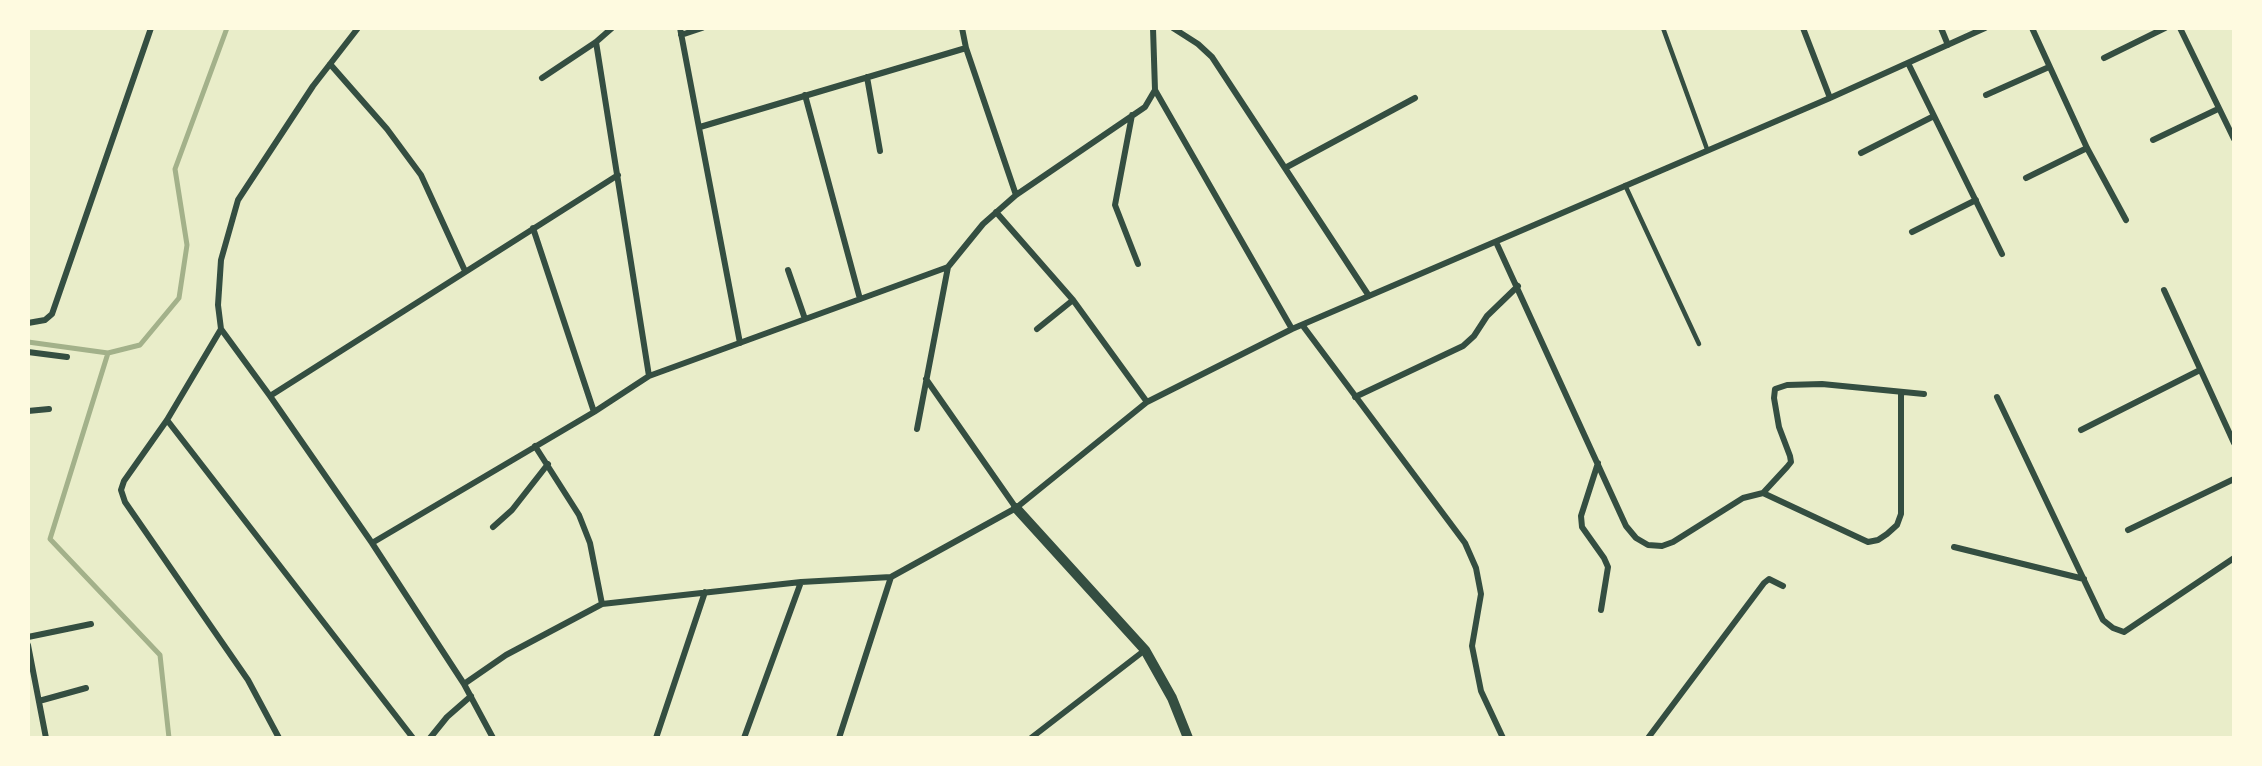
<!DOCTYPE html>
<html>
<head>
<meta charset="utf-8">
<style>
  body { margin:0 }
  #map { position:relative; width:2262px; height:766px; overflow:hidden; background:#e9edc9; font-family:"Titillium Web",sans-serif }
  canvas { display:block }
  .frame { position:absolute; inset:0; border:30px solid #fefae0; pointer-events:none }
</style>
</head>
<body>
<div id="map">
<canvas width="2262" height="766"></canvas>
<div class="frame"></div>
</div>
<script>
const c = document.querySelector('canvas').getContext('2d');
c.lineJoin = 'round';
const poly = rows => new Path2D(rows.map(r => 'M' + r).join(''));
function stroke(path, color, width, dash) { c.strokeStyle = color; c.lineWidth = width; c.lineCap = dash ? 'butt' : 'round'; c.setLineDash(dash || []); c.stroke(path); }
stroke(poly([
  [28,342,108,353,140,345,179,298,187,245,175,169,227,28],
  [108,353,50,539,160,655,169,738]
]), '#a3b18a', 5);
stroke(poly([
  [1663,28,1707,149],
  [1625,185,1699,344]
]), '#344e41', 4.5);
stroke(poly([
  [358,28,313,86,238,200,221,260,218,305,221,329,270,396,372,543,464,684,493,738],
  [680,28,740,343],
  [962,28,966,48,1016,195],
  [1173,28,1198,44,1212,57,1369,296],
  [1803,28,1830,98],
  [1941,28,1948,45],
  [2032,28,2087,148,2126,220],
  [2180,28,2234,139],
  [681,35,702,28],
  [596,42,649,376],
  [2104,58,2165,28],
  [1908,63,2002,254],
  [330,64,387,129,421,175,465,271],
  [867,77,880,151],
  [542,78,596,42,612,28],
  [1155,90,1292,329],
  [805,95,860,299],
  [1986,95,2049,67],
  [1132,115,1115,205,1138,264],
  [700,127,966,48],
  [2153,140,2218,109],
  [1861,153,1934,116],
  [1285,168,1415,98],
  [2026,178,2087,148],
  [996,212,1073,300,1147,402],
  [533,228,594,412],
  [1912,232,1976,200],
  [1496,242,1626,526,1636,538,1648,545,1662,546,1673,542,1743,498,1763,493,1787,467,1791,462,1790,456,1779,427,1774,398,1775,389,1787,385,1822,384,1924,394],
  [788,270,805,319],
  [2164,290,2234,443],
  [28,323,45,320,52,314,151,28],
  [1303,326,1465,543,1476,568,1481,594,1472,646,1481,691,1503,738],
  [221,329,167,420,124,481,121,490,125,502,248,680,279,738],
  [1037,329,1073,300],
  [28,352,67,357],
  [926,379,1016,508],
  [270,396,618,175],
  [1355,397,1463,346,1474,336,1487,316,1518,286],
  [1997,397,2103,620,2113,628,2124,632,2234,558],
  [28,411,49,409],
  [167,420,413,738],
  [917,429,948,267],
  [2081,430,2200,370],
  [535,446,579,515,590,543,602,604],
  [1598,463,1581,516,1582,527,1604,558,1608,567,1601,610],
  [1763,493,1868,542,1878,540,1887,534,1897,525,1901,514,1901,392],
  [493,527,512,510,548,464],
  [2128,530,2234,479],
  [372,543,594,412,649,376,948,267,983,224,1016,195,1145,107,1155,90,1153,28],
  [1954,547,2084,579],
  [28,637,91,624],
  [28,645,46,738],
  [464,684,506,655,602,604,801,582,891,577,1016,508,1147,402,1292,329,1830,98,1985,28],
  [39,701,86,688],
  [430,738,447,717,471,696],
  [656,738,705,592],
  [744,738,801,582],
  [839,738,891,577],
  [1031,738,1145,650],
  [1648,738,1764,583,1769,579,1783,586]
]), '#344e41', 6);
stroke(poly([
  [1016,508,1145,650,1172,698,1188,738]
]), '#344e41', 10);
</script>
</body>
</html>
